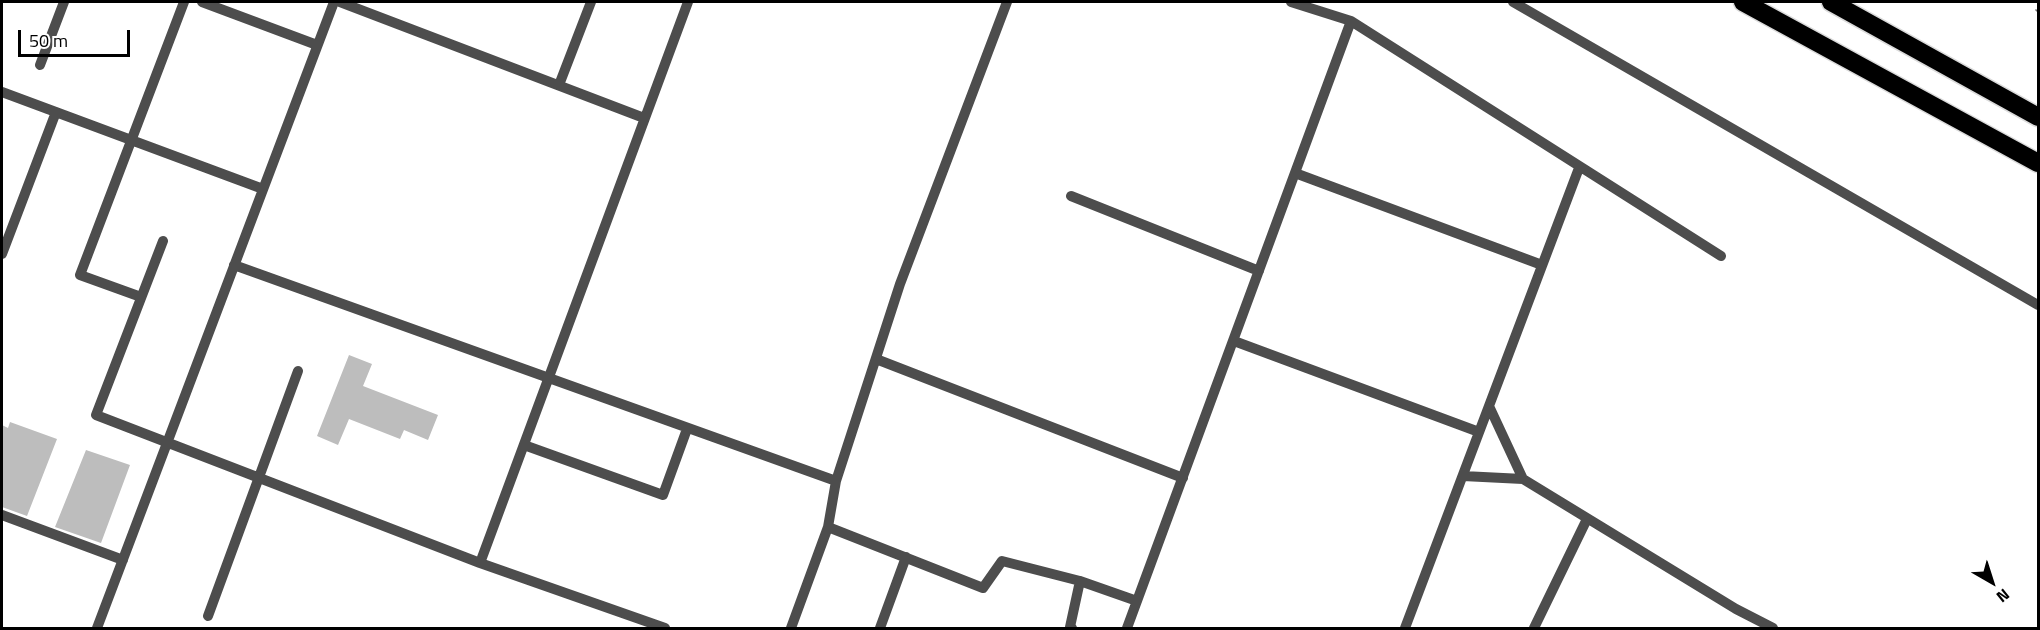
<!DOCTYPE html>
<html>
<head>
<meta charset="utf-8">
<style>
  body { margin:0 }
  #map { position:relative; width:2040px; height:630px; overflow:hidden; background:#fff; font-family:"Titillium Web",sans-serif }
  canvas { display:block }
  .frame { position:absolute; inset:0; border:3px solid #000; pointer-events:none }
  .north { position:absolute; left:1962px; top:552px; width:60px; height:60px; -webkit-text-stroke:4px #fff; paint-order:stroke; rotate:141deg; font-size:16px; font-weight:700; line-height:24px; text-align:center; color:#000 }
  .north::after { content:''; display:block; margin:auto; width:21px; height:27px; background:#000; clip-path:polygon(50% 0,100% 100%,50% 72%,0 100%) }
  .scale { position:absolute; left:18px; top:30px; width:112px; height:27px; box-sizing:border-box; border:3px solid #000; border-top:0; padding-left:8px; font-size:18px; line-height:21px; white-space:nowrap; color:#000; -webkit-text-stroke:4px #fff; paint-order:stroke }
</style>
</head>
<body>
<div id="map">
<canvas width="2040" height="630"></canvas>
<div class="frame"></div>
<div class="north">N</div>
<div class="scale">50 m</div>
</div>
<script>
const c = document.querySelector('canvas').getContext('2d');
c.lineJoin = 'round';
function fill(path, color) { c.fillStyle = color; c.fill(path, 'evenodd'); }
const poly = rows => new Path2D(rows.map(r => 'M' + r).join(''));
function stroke(path, color, width, dash) { c.strokeStyle = color; c.lineWidth = width; c.lineCap = dash ? 'butt' : 'round'; c.setLineDash(dash || []); c.stroke(path); }
fill(poly([
  [349,355,372,364,363,386,438,415,428,440,404,430,400,439,349,419,338,445,317,436],
  [10,422,57,439,27,516,2,507,2,425,8,428],
  [86,450,130,465,101,543,55,527]
]), '#bdbdbd');
const highway = poly([
  [1743,2,2038,163],
  [1831,2,2038,117]
]);
stroke(highway, '#dbdbdb', 21);
stroke(poly([
  [2036,11,2038,9]
]), '#6f6f6f', 3, [1.5, 3]);
stroke(poly([
  [202,2,317,45],
  [340,2,644,118],
  [1291,2,1351,21,1721,256],
  [1513,2,2038,305],
  [40,65,64,2],
  [559,85,591,2],
  [2,92,263,189],
  [1295,173,1542,265],
  [1071,196,1259,271],
  [163,241,96,415,480,563,665,628],
  [2,254,56,112],
  [234,265,836,481],
  [141,297,80,275,184,2],
  [1234,341,1479,432],
  [876,359,1183,478],
  [1489,406,1523,479],
  [524,445,663,495,687,429],
  [1463,476,1523,479,1736,609,1773,628],
  [2,515,123,560],
  [828,527,983,588,1002,561,1080,581,1137,601],
  [480,563,688,2],
  [208,616,298,371],
  [97,628,334,2],
  [791,628,828,527,836,481,900,284,1007,2],
  [880,628,906,557],
  [1072,628,1070,627,1080,581],
  [1127,628,1351,21],
  [1405,628,1579,168],
  [1534,628,1587,519]
]), '#4d4d4d', 10);
stroke(highway, '#000', 18);
</script>
</body>
</html>
